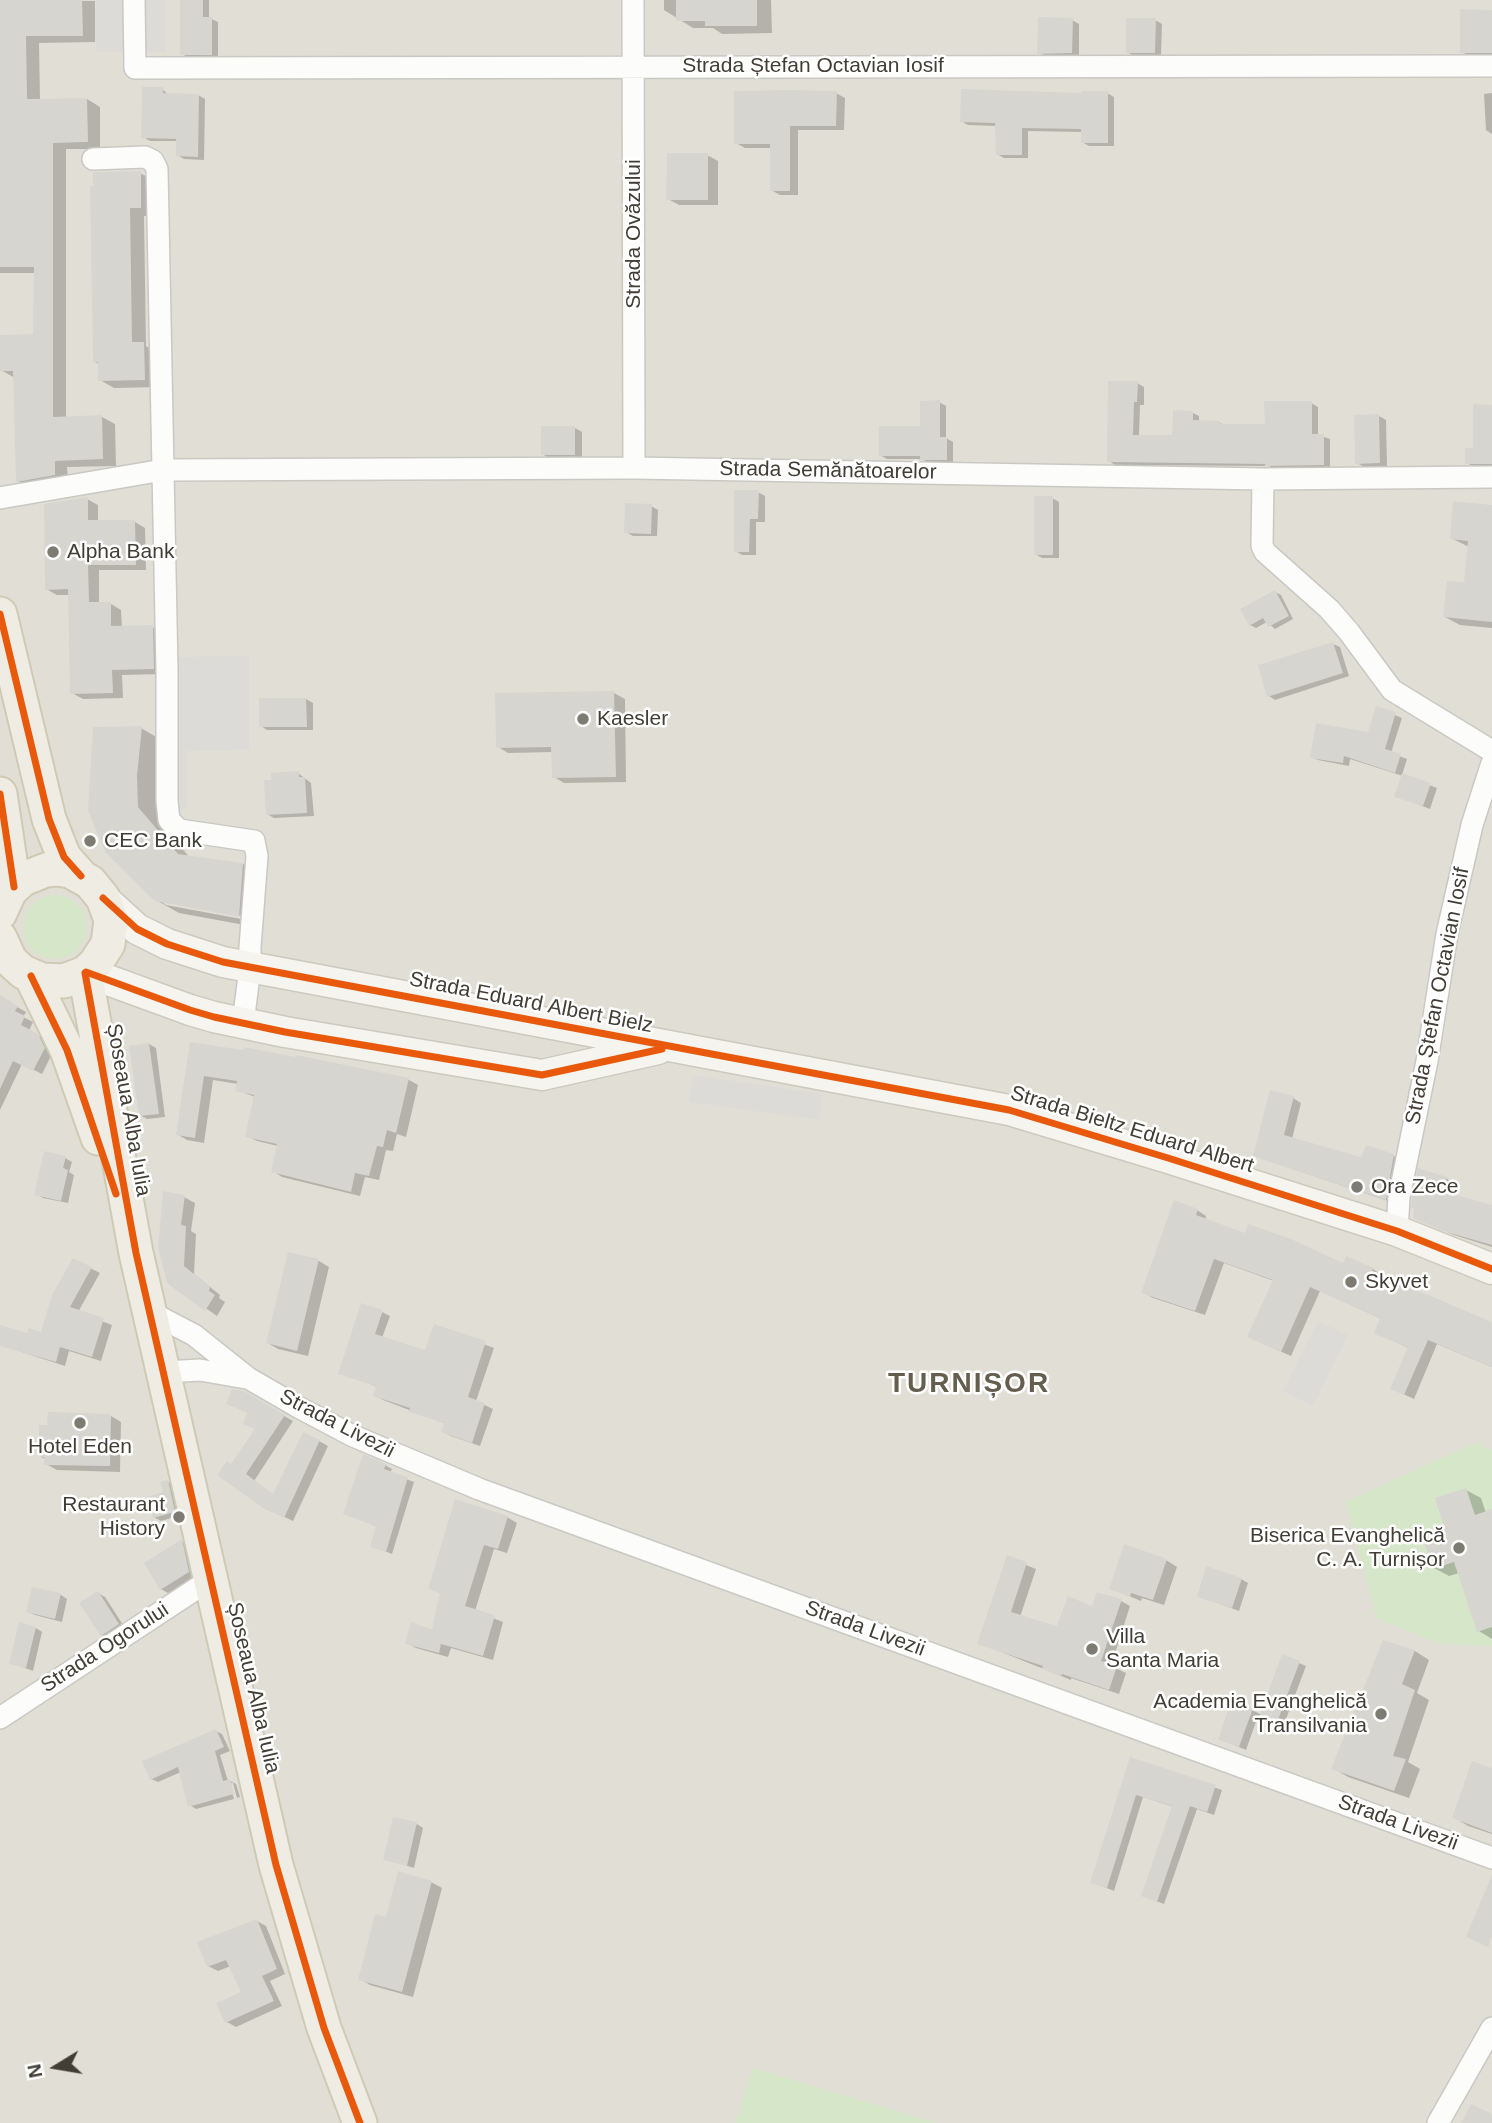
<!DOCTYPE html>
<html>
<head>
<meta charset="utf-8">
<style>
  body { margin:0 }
  #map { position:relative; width:1492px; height:2123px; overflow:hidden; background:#edece7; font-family:Helvetica,sans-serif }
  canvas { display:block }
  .north { position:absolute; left:21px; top:2032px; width:70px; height:70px; -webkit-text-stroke:5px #fff; paint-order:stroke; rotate:259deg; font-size:19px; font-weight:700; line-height:28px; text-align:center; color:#423e35 }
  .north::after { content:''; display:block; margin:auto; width:24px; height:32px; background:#423e35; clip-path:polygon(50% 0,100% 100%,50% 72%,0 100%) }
</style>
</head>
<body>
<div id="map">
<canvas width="1492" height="2123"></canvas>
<div class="north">N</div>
</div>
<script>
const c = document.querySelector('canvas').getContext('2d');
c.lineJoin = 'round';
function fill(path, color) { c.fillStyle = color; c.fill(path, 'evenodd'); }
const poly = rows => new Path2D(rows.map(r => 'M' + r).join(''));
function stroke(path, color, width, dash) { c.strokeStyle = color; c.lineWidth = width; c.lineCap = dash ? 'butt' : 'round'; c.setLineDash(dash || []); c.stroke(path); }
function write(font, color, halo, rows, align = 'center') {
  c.font = font + ' Helvetica,sans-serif'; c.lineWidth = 5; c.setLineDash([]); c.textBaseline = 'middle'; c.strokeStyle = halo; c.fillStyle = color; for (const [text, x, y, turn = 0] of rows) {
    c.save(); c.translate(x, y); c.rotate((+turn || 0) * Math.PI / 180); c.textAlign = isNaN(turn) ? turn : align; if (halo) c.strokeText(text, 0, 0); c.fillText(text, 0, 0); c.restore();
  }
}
fill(poly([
  [0,0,1492,0,1492,2123,0,2123]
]), '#e1dfd5');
fill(poly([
  '23 927a32 32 0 1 1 64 0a32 32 0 1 1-64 0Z',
  [1479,1443,1492,1450,1492,1646,1438,1643,1377,1619,1345,1502,1463,1448],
  [753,2068,937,2123,735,2123]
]), '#d6e6c9');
fill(poly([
  [96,0,165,0,165,52,96,52],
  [249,656,249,750,187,751,187,809,170,809,171,657],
  [693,1075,823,1094,819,1120,689,1102],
  [1318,1321,1348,1335,1313,1406,1283,1391]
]), '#dcdbd7');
fill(poly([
  [0,0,95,1,95,42,39,43,40,100,87,99,100,107,100,149,66,149,66,418,102,417,115,424,116,466,67,467,68,482,31,488,18,481,15,378,1,370,0,337,35,336,36,273,0,273],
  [182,0,209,0,209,18,218,22,218,58,189,58,182,54],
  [664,0,771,0,772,33,722,34,713,28,693,28,664,10],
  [1492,11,1492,58,1473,58,1462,52],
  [1072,20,1079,24,1079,56,1046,56,1039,53],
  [1155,20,1162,24,1161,56,1134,56,1127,52],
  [162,89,169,95,198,95,205,99,204,160,184,159,177,155,178,141,150,141,143,137],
  [836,93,845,98,844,130,798,130,798,195,780,195,771,190,771,148,745,148,736,143],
  [1107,93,1114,97,1114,146,1089,146,1082,142,1082,132,1028,131,1028,158,1004,158,997,154,997,126,968,125,961,121,1082,95],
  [1492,93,1492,134,1486,130,1484,94],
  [707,155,718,161,718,205,679,205,668,199],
  [140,173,155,181,155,216,144,216,146,346,158,353,159,387,114,388,100,380,99,364,95,362,92,188],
  [1137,383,1144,387,1144,405,1140,405,1139,436,1174,436,1193,413,1199,416,1199,422,1220,423,1224,425,1266,426,1311,403,1318,407,1318,435,1330,439,1330,467,1273,468,1269,466,1115,465,1109,461],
  [939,402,946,406,946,438,953,442,953,463,929,463,922,459,887,459,880,455,922,428],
  [1492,406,1492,467,1474,467,1467,463],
  [1379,416,1386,420,1387,466,1364,467,1357,463],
  [575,428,582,432,582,458,549,458,542,454],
  [758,492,765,496,765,522,756,522,756,555,742,555,736,551],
  [1052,498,1059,502,1059,558,1042,558,1035,554],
  [87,499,98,505,98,522,135,522,145,528,146,570,99,570,99,604,111,604,121,610,122,627,152,627,163,633,164,674,122,675,123,698,83,699,72,693,70,595,57,595,46,589],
  [651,506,658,510,657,536,633,536,626,532],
  [1492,507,1492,628,1460,625,1445,617,1466,584,1469,547,1451,538],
  [1275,592,1281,595,1293,619,1275,629,1267,622,1256,628,1250,625],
  [1333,644,1340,647,1349,676,1275,700,1269,696],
  [614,693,625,699,626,782,564,783,554,777,553,752,508,753,498,747],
  [306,699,313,703,313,730,267,730,261,726],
  [1378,708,1402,718,1391,753,1407,759,1402,775,1437,788,1430,809,1396,796,1403,776,1350,759,1349,766,1318,760,1312,757,1369,734],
  [141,728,163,741,160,821,190,858,243,864,265,877,261,928,179,913,156,900,107,852],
  [161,901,248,917,247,920,166,905],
  [298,773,311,783,314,816,274,818,267,814],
  [3,999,26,1012,23,1017,33,1022,29,1031,46,1040,52,1054,42,1074,22,1064,0,1110,0,1000],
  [149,1044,156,1048,165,1117,147,1119,140,1115],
  [191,1044,297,1059,297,1057,409,1080,418,1085,406,1137,397,1134,393,1151,386,1150,379,1180,365,1177,360,1196,282,1177,273,1171,278,1146,257,1141,247,1136,255,1097,237,1090,238,1084,213,1080,204,1143,187,1140,177,1134],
  [1293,1098,1301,1103,1292,1139,1362,1160,1394,1156,1402,1161,1394,1203,1263,1159,1255,1155],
  [65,1158,72,1162,69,1172,74,1175,68,1203,43,1198,36,1194],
  [1446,1178,1455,1184,1453,1196,1492,1207,1492,1247,1454,1235,1415,1218],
  [184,1197,195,1203,191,1231,196,1234,194,1274,220,1295,219,1298,225,1302,217,1316,170,1283],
  [1197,1210,1206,1216,1205,1220,1246,1235,1344,1265,1373,1269,1382,1275,1381,1277,1492,1324,1492,1367,1437,1344,1414,1399,1392,1389,1409,1348,1376,1333,1382,1319,1320,1291,1291,1356,1259,1342,1274,1281,1224,1263,1205,1315,1153,1298,1144,1293],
  [289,1254,319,1261,329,1267,308,1356,278,1349,268,1343],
  [74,1260,100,1273,78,1312,112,1325,101,1361,69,1351,65,1366,0,1345,0,1335,42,1334],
  [382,1312,390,1316,382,1338,426,1352,435,1326,494,1348,476,1401,493,1409,480,1446,451,1436,443,1432,446,1424,383,1400,375,1395,378,1387,341,1373],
  [244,1393,293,1421,254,1481,274,1495,319,1441,328,1446,293,1521,274,1512,232,1466,256,1429],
  [111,1416,121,1422,120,1472,57,1470,46,1464,46,1460,40,1456],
  [385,1465,392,1469,390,1473,414,1482,392,1554,372,1546,378,1527,345,1513],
  [168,1482,175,1486,181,1515,161,1521,154,1517],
  [1466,1490,1481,1498,1486,1513,1492,1511,1492,1639,1479,1631,1459,1573,1449,1576,1434,1568],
  [507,1517,517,1523,507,1553,494,1549,475,1611,503,1622,493,1660,451,1648,448,1657,416,1648,407,1643,433,1631,442,1594,430,1588],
  [182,1541,188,1545,195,1576,168,1593,161,1589],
  [1008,1558,1036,1569,1020,1617,1058,1628,1094,1608,1121,1601,1130,1606,1111,1666,1126,1673,1119,1694,1071,1678,1071,1680,979,1643],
  [1166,1560,1177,1567,1164,1605,1142,1598,1141,1601,1112,1589],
  [1241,1579,1248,1583,1239,1611,1199,1596],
  [34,1589,61,1595,67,1599,62,1622,35,1615,28,1612],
  [98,1593,105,1597,125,1628,108,1639,102,1635],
  [36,1628,42,1632,33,1671,11,1663],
  [1384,1642,1415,1651,1429,1660,1417,1693,1429,1700,1408,1762,1420,1769,1409,1798,1348,1777,1333,1768],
  [1299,1663,1306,1666,1283,1727,1258,1716,1246,1750,1220,1739,1252,1710,1262,1715],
  [216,1731,222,1734,230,1751,220,1755,228,1781,230,1781,236,1784,240,1797,237,1798,233,1783,229,1783,234,1799,196,1809,190,1805,181,1772,158,1782,151,1779],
  [1131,1759,1222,1790,1214,1815,1197,1809,1164,1904,1143,1896,1174,1807,1143,1797,1114,1891,1092,1882],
  [1492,1770,1492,1834,1468,1826,1454,1817],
  [417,1824,423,1828,414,1868,385,1859],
  [431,1882,442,1888,413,1997,370,1985,360,1979,387,1919],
  [257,1921,266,1926,285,1974,270,1981,282,2006,236,2027,227,2022,243,1993,231,1966,218,1971,208,1966]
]), '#0003');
fill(poly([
  [0,0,82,0,83,36,26,36,27,99,87,98,88,142,53,143,53,417,102,415,103,459,55,461,55,475,16,482,13,371,0,371,0,335,33,334,34,267,0,267],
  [180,0,203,0,203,17,212,17,212,55,180,55],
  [676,0,757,0,757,26,705,26,705,21,676,21],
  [1460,9,1492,10,1492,53,1460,53],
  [1038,17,1073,18,1072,53,1037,54],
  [1126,18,1156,18,1155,53,1126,53],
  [142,87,163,87,163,93,199,94,198,157,176,156,176,139,141,138],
  [961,89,1081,93,1081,91,1108,91,1108,143,1081,143,1081,129,1022,128,1022,155,996,155,995,123,960,122],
  [790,90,837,91,836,126,790,126,790,191,770,191,770,144,734,144,734,91],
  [667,153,708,153,708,200,666,200],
  [141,171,141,208,130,208,132,342,144,342,145,380,98,381,98,362,93,363,90,186,93,186,93,172],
  [1108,381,1138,381,1137,402,1134,402,1133,435,1172,435,1173,410,1193,411,1193,420,1220,421,1220,424,1265,424,1264,401,1312,401,1312,434,1324,434,1324,465,1265,466,1265,464,1107,462],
  [940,400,940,437,947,437,947,460,920,460,920,456,879,456,879,426,920,426,920,401],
  [1473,404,1492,405,1492,464,1465,464,1465,448,1473,448],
  [1379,414,1380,463,1355,464,1354,415],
  [541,426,575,426,575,455,541,455],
  [734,490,759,490,758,519,750,519,749,552,734,552],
  [1034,496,1053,496,1053,555,1034,555],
  [88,497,88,520,135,520,136,565,88,565,89,602,111,602,111,626,153,625,154,669,112,670,113,693,70,694,68,589,45,590,44,504],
  [1453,501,1492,505,1492,622,1443,617,1447,581,1464,582,1468,541,1450,539],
  [625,503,652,504,651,534,624,533],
  [1275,590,1289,616,1268,627,1263,618,1249,626,1240,609],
  [1333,642,1343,673,1267,697,1258,665],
  [614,691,616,777,552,778,551,747,496,748,495,693],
  [259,698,306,698,307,727,259,727],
  [1376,706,1396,712,1385,749,1401,754,1395,773,1344,756,1343,763,1310,758,1316,723,1368,732],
  [142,726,137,776,138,807,178,854,243,863,239,917,155,901,106,853,88,811,93,727],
  [299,771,299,777,305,777,307,813,266,815,264,780,271,780,271,773],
  [1402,773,1431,783,1423,806,1394,797],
  [0,995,18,1006,15,1011,25,1016,21,1025,38,1034,45,1048,33,1071,13,1061,0,1089],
  [190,1042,243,1050,244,1047,295,1057,296,1055,409,1078,396,1133,387,1130,383,1147,377,1146,369,1176,355,1173,351,1192,271,1172,277,1144,245,1137,254,1095,235,1091,237,1081,204,1076,195,1138,176,1135],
  [149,1043,159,1114,139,1116,129,1046],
  [1270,1090,1294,1096,1284,1135,1361,1157,1366,1145,1394,1154,1386,1200,1253,1156],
  [44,1151,66,1156,63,1168,68,1170,61,1201,34,1195],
  [1418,1168,1447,1177,1445,1192,1492,1205,1492,1245,1443,1231,1413,1218,1414,1209,1411,1208,1412,1199],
  [163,1191,185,1195,181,1225,186,1226,184,1266,210,1287,209,1291,215,1295,205,1311,168,1284,166,1279,158,1247],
  [1174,1200,1198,1209,1196,1215,1245,1233,1248,1224,1291,1239,1343,1263,1346,1256,1374,1268,1372,1271,1492,1322,1492,1367,1428,1340,1404,1395,1390,1389,1408,1347,1374,1334,1380,1318,1310,1287,1281,1352,1247,1337,1273,1280,1214,1259,1195,1311,1141,1293],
  [288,1252,319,1259,297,1351,266,1343],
  [73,1258,92,1267,70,1307,104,1318,92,1357,60,1347,56,1362,0,1346,0,1325,27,1333,29,1328,41,1332,52,1295],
  [361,1303,383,1310,375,1334,425,1350,434,1324,486,1341,468,1397,485,1403,472,1443,441,1432,444,1423,409,1412,410,1408,373,1396,376,1386,338,1374],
  [232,1389,244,1391,285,1415,246,1474,273,1494,303,1432,320,1440,284,1518,263,1508,217,1475,227,1461,231,1464,255,1429,243,1424,247,1413,226,1404],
  [48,1412,111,1414,110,1466,44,1465,44,1457,39,1457,39,1425,47,1425],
  [363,1454,386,1464,384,1469,408,1477,386,1552,370,1547,376,1526,343,1514],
  [168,1480,175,1512,153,1518,147,1497,163,1492,160,1482],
  [1466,1488,1475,1515,1492,1509,1492,1627,1477,1632,1454,1562,1433,1569,1421,1534,1444,1527,1435,1498],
  [455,1499,508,1516,498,1549,484,1545,465,1606,495,1615,483,1656,441,1644,439,1653,405,1644,411,1622,432,1629,440,1593,428,1589],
  [182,1539,189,1572,160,1590,144,1563],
  [1124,1544,1167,1559,1153,1600,1131,1593,1130,1597,1109,1589],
  [1007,1555,1027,1562,1011,1612,1057,1626,1068,1596,1092,1606,1097,1592,1122,1599,1101,1661,1117,1666,1109,1690,1062,1674,1061,1676,1042,1669,1043,1666,977,1644],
  [1206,1566,1242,1578,1232,1608,1197,1597],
  [32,1587,61,1593,55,1619,26,1612],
  [98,1591,119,1624,101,1636,79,1603],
  [19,1622,36,1627,26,1668,9,1664],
  [1383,1640,1415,1650,1402,1684,1415,1690,1393,1756,1406,1759,1394,1791,1331,1769],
  [1282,1654,1300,1661,1276,1725,1259,1718],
  [1231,1701,1253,1708,1239,1747,1218,1740],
  [216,1729,224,1747,215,1751,223,1781,230,1779,234,1794,188,1807,178,1767,150,1780,142,1761],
  [1130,1757,1216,1785,1207,1812,1190,1806,1157,1902,1141,1896,1172,1806,1136,1795,1107,1888,1090,1883],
  [1472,1761,1492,1768,1492,1833,1452,1818],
  [393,1817,417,1822,407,1866,383,1860],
  [398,1871,432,1881,402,1992,358,1980,375,1914,386,1917],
  [1492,1875,1492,1936,1488,1947,1466,1937],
  [257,1919,277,1969,262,1976,274,2001,225,2023,216,2003,241,1992,226,1960,207,1967,197,1942],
  [1471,2104,1492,2114,1492,2123,1461,2123]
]), '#d7d5d0');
const street = poly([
  [134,0,135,68,1492,66],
  [633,0,634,468],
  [93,159,145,157,153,161,157,169,167,671,167,801,169,820,179,830,254,841,257,856,250,947,250,968,243,1023],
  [1263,479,1262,546,1265,552,1329,609,1349,632,1392,690,1492,751],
  [0,498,163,470,634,468,1263,479,1492,477],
  [1397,1231,1399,1197,1427,1061,1447,934,1472,825,1492,763],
  [150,1312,194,1335,248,1378,300,1408,351,1435,479,1489,1492,1858],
  [164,1372,200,1370,246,1378],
  [0,1718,211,1579],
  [1438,2123,1492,2028]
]);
const secondary = poly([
  [103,898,137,929,167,944,223,962,1009,1110,1168,1158,1397,1231,1492,1269],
  [86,972,190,1010,214,1017,285,1032,542,1075,658,1049]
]);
const primary = poly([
  [0,614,49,819,64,857,81,876],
  [0,794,14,887],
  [0,913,10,891,23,879,46,870,58,869,70,871,90,882,103,898,111,920,108,944,95,964,85,973,64,981,42,980,23,972,10,960,0,938],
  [85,973,136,1253,276,1865,324,2028,360,2123],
  [31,976,67,1050,98,1138]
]);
stroke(street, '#c9c8c3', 24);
stroke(secondary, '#cccabe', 33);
stroke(primary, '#cecab6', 37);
stroke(street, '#fcfcfb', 21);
stroke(secondary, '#f5f4ee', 30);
stroke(primary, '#efede3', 33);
stroke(poly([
  [0,614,49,819,64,857,81,876],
  [0,794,14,887],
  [103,898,137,929,167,944,223,962,1009,1110,1168,1158,1397,1231,1492,1269],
  [86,972,190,1010,214,1017,285,1032,542,1075,662,1049],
  [85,973,136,1253,276,1865,324,2028,360,2123],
  [31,976,67,1050,116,1194]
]), '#e8590c', 7);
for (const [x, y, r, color] of [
  [53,552,7,"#7e7b73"],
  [583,719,7,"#7e7b73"],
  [90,841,7,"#7e7b73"],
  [1357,1187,7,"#7e7b73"],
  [1351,1282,7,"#7e7b73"],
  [80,1423,7,"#7e7b73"],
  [179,1517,7,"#7e7b73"],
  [1459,1548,7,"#7e7b73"],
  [1092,1649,7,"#7e7b73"],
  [1381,1714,7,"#7e7b73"]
]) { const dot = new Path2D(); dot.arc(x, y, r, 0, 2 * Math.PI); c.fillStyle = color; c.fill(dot); stroke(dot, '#fff', 2.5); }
write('21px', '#423e35', '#fff', [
  ["Strada Ștefan Octavian Iosif",813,66],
  ["Strada Ovăzului",634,234,-90],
  ["Strada Semănătoarelor",828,471,1],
  ["Strada Ștefan Octavian Iosif",1438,996,-79],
  ["Strada Eduard Albert Bielz",531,1003,11],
  ["Șoseaua Alba Iulia",128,1110,80],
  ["Strada Bieltz Eduard Albert",1132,1130,17],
  ["Strada Livezii",337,1424,27],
  ["Strada Livezii",865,1629,20],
  ["Strada Ogorului",105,1648,-33],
  ["Șoseaua Alba Iulia",253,1688,77],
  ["Strada Livezii",1398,1823,20]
]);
write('21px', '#423e35', '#fff', [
  ["Alpha Bank",67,552],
  ["Kaesler",597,719],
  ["CEC Bank",104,841],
  ["Ora Zece",1371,1187],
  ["Skyvet",1365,1282],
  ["Hotel Eden",80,1447,"center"],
  ["Restaurant",165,1505,"right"],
  ["History",165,1529,"right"],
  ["Biserica Evanghelică",1445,1536,"right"],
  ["C. A. Turnișor",1445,1560,"right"],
  ["Villa",1106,1637],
  ["Santa Maria",1106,1661],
  ["Academia Evanghelică",1367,1702,"right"],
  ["Transilvania",1367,1726,"right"]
], 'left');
c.letterSpacing = '2px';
write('bold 28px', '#635e4d', '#fff', [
  ["TURNIȘOR",969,1384]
]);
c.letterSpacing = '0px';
</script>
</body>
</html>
